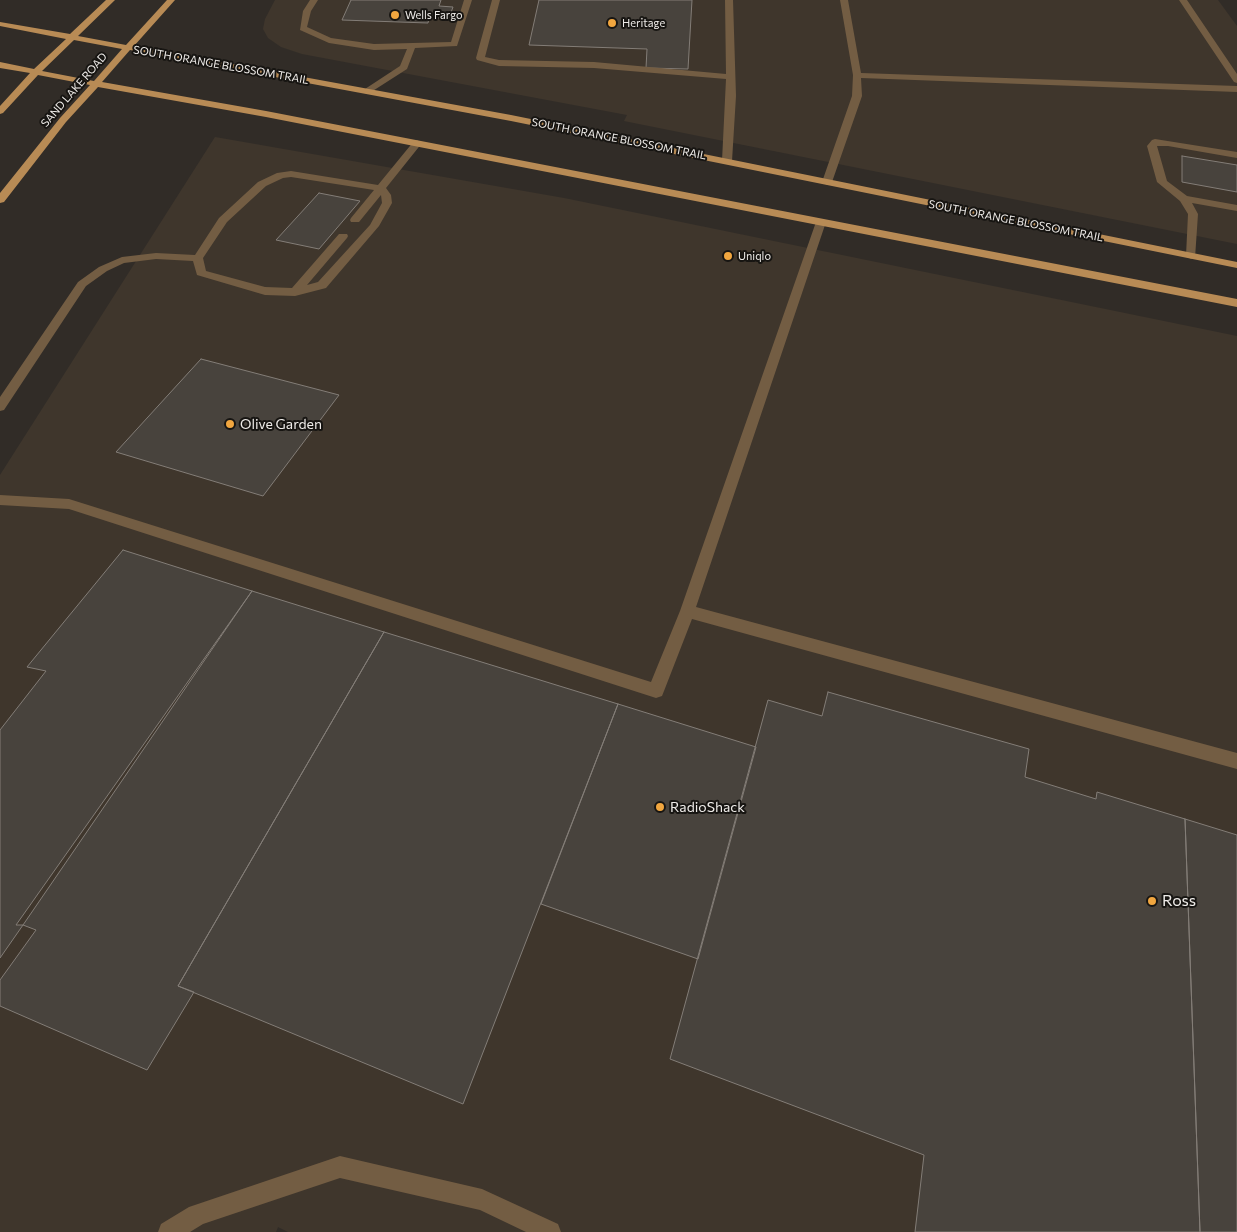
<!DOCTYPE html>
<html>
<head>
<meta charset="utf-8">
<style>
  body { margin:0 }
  canvas { display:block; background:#312c27 }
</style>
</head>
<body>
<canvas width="1237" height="1232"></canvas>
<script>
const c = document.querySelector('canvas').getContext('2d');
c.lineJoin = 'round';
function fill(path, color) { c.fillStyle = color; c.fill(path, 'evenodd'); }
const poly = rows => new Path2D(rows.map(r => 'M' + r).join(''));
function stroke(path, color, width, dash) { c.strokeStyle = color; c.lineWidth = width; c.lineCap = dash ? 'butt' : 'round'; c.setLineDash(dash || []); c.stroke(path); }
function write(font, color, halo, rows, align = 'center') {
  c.font = font + ' Commissioner,sans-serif'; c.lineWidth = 4; c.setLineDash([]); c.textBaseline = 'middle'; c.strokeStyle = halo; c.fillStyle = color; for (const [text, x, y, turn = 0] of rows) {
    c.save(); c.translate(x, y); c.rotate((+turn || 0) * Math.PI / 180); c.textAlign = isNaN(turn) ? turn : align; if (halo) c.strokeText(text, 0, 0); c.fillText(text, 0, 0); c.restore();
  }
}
fill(poly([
  [275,0,1218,0,1237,26,1237,244,624,121,627,115,302,54,281,47,268,38,263,29,265,19],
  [215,137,564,198,1237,336,1237,1232,288,1232,278,1227,276,1232,0,1232,0,475]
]), '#3f362c');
const building = poly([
  [351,0,441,0,439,6,453,7,449,18,429,18,428,23,342,20,351,0],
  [539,0,692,0,688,69,646,68,647,49,529,45,539,0],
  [1182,156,1237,165,1237,192,1182,182,1182,156],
  [319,193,360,201,319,249,276,240,319,193],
  [201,359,339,395,263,496,116,452,201,359],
  [123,550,252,591,16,925,23,925,0,958,0,730,46,671,27,667,123,550],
  [252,591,384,632,178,986,194,992,147,1070,0,1006,0,980,36,930,23,925,252,591],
  [384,632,618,704,463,1104,178,986,384,632],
  [828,692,1029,749,1025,777,1096,799,1097,792,1185,819,1200,1232,915,1232,924,1155,670,1059,768,700,822,716,828,692],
  [618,704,756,747,698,959,541,904,618,704],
  [1185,819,1237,835,1237,1232,1200,1232,1185,819]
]);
fill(building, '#48433d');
stroke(building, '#837d77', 1);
fill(poly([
  [310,0,318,0,311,11,307,27,331,38,374,44,451,42,464,0,472,0,457,46,415,48,407,69,368,94,364,91,365,89,400,66,407,49,374,50,329,43,300,30,303,11,310,0],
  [492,0,500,0,485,57,499,60,594,62,726,74,725,0,733,0,736,96,732,161,727,164,722,161,726,79,594,68,499,66,477,60,476,58,492,0],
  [840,0,848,0,861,73,1237,86,1237,92,861,78,862,96,832,182,827,185,822,182,852,96,853,75,840,0],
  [1179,0,1187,0,1237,74,1237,83,1234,82,1179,0],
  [1155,139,1237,152,1237,158,1168,146,1157,146,1167,181,1187,196,1237,205,1237,211,1192,203,1198,214,1195,258,1191,259,1186,256,1188,214,1180,201,1157,182,1147,146,1152,140,1155,139],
  [417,140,422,143,386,188,391,195,392,203,379,226,326,288,295,296,265,295,197,275,193,261,156,259,124,263,107,271,86,286,4,410,0,411,0,397,78,282,99,267,122,257,156,253,195,255,219,218,258,182,277,173,291,171,378,185,414,141,417,140],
  [291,177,374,190,351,218,350,220,351,222,359,222,381,195,382,203,370,225,318,282,307,285,347,238,348,236,347,234,339,234,292,288,265,287,206,271,203,258,227,222,266,186,283,178,291,177],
  [821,219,826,222,696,607,1237,753,1237,769,692,619,664,691,662,696,656,698,69,509,0,505,0,495,69,499,651,682,680,611,816,222,821,219],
  [340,1156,482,1189,558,1224,561,1232,526,1232,480,1210,340,1178,203,1224,190,1232,158,1232,161,1224,189,1207,340,1156]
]), '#735d43');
fill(poly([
  [106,0,115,0,78,36,126,45,167,0,175,0,134,46,511,115,1237,262,1237,268,511,121,130,50,102,82,266,111,1237,299,1237,307,266,117,98,87,66,122,4,202,0,203,0,193,60,118,90,85,38,75,3,113,0,114,0,106,30,73,0,68,0,62,34,69,66,39,0,26,0,22,70,34,106,0],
  [74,40,122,49,94,81,42,71,74,40]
]), '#b88b55');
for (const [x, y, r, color] of [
  [395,15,5,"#f1a63f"],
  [612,23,5,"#f1a63f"],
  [728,256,5,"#f1a63f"],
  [230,424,5,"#f1a63f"],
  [660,807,5,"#f1a63f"],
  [1152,901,5,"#f1a63f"]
]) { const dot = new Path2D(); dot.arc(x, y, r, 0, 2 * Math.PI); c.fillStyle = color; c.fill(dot); stroke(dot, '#171512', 2); }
write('11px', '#efece9', '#171512', [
  ["Wells Fargo",405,15],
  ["Heritage",622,23],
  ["Uniqlo",738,256]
], 'left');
write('11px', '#efece9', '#171512', [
  ["SOUTH ORANGE BLOSSOM TRAIL",221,65,10],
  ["SAND LAKE ROAD",74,90,-49],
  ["SOUTH ORANGE BLOSSOM TRAIL",619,139,11],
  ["SOUTH ORANGE BLOSSOM TRAIL",1016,221,11]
]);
write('14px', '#efece9', '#171512', [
  ["Olive Garden",240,424],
  ["RadioShack",670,807]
], 'left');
write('16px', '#efece9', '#171512', [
  ["Ross",1162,901]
], 'left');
</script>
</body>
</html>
